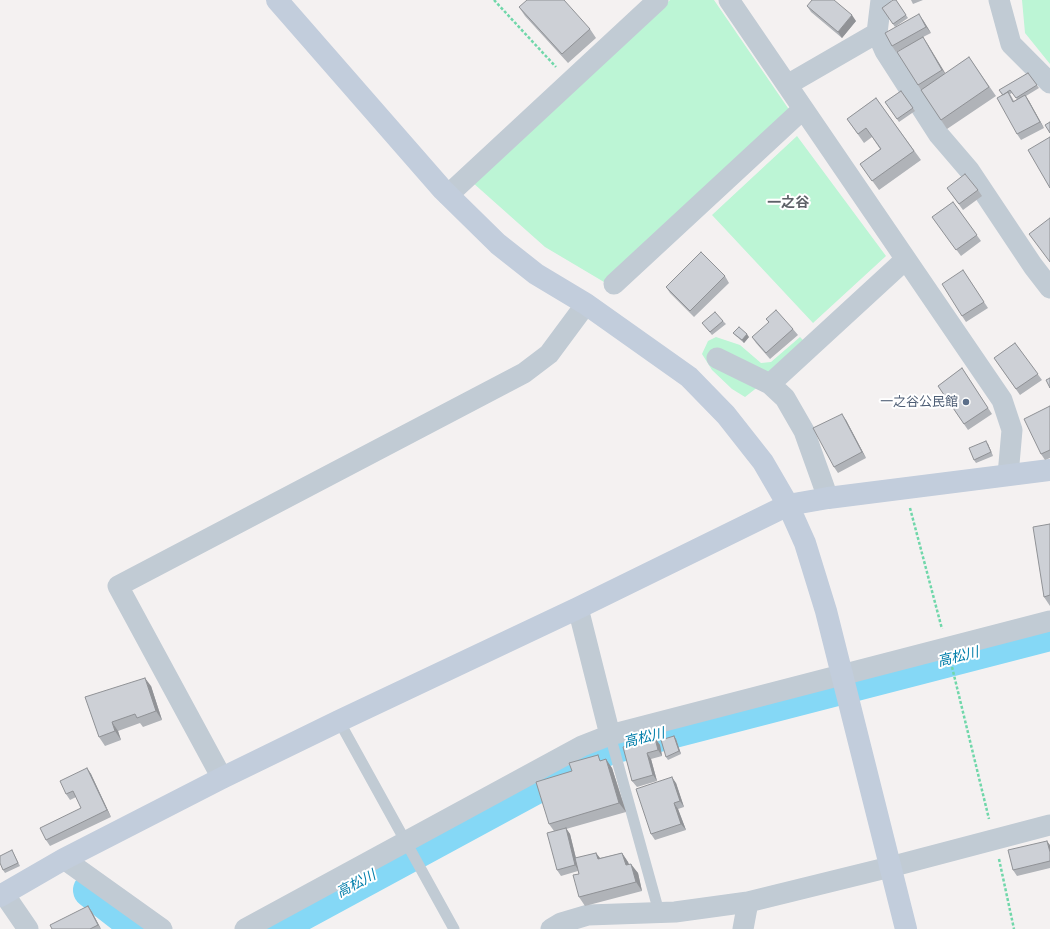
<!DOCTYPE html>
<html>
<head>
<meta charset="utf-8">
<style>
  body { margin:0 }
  canvas { display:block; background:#f4f1f1 }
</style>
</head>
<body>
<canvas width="1050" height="929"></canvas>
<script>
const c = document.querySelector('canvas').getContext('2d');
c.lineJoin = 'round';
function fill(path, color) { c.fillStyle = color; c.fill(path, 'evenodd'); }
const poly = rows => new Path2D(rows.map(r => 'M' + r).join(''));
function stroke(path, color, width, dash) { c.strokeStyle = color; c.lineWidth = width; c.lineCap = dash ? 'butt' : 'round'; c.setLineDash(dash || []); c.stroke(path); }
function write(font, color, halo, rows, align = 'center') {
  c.font = font + ' Quicksand,"Noto Sans JP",sans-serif'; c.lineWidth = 4; c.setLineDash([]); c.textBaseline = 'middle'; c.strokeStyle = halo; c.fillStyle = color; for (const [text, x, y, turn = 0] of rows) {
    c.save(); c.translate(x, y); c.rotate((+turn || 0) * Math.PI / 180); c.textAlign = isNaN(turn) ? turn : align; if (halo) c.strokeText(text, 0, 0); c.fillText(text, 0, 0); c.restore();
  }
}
fill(poly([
  [670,0,714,0,790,111,604,282,545,247,472,182],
  [1022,0,1050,0,1050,64,1025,33],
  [797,136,886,256,813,323,712,215],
  [716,337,740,345,761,363,771,362,800,337,807,344,773,375,745,397,732,389,712,370,702,354,708,341]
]), '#bcf5d5');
stroke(poly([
  [91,890,141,929],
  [272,929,608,747,1050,633]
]), '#85d8f6', 36);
stroke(poly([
  [494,0,556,67],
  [910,508,942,629],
  [952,667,989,819],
  [999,859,1014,929]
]), '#70d7aa', 2.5, [3, 2]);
stroke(poly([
  [339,721,454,929],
  [610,735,659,912]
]), '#c1cbd4', 11);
stroke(poly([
  [729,0,1002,400,1012,430,1008,475],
  [999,0,1011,44,1050,83],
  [877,33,885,51,939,135,969,170,1033,266,1050,288],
  [787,85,877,33,881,0],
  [448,195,658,0],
  [614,284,803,109],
  [717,358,770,384],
  [828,498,804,431,785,398,770,384,906,259],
  [578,608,610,735],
  [222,778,118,586,524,373,549,354,586,304],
  [64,859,162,929],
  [4,894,28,929],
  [245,929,582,746,610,735,1050,621],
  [551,929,561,923,588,915,675,912,748,902,890,867,1050,825],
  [743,929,748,902]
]), '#c1cbd4', 21);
stroke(poly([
  [277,0,443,190,498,244,536,274,586,304,689,377,726,415,763,462,788,505,805,543,826,611,906,929],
  [0,896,64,859,222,778,339,721,578,608,788,505,828,498,1050,470]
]), '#c2cddc', 22);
fill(poly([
  [896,0,908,18,895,27,882,8],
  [911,0,923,0,913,4],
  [807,6,856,21,842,38,811,12],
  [519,7,590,29,596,38,568,63,525,16],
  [923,20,931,33,923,37,945,74,969,57,996,96,947,129,921,90,918,85,910,45,896,52,892,46],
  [1028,73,1039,88,1026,96,1029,101,1044,128,1021,140,1017,134,1002,95,999,90],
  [1012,93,1017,99,1014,101,1010,94],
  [901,91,915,111,899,122,885,102],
  [876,98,921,160,879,190,860,164,880,149,872,137,864,143,847,119],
  [947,188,978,190,982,196,963,210],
  [953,202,981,241,961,256,932,217],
  [963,270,988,308,966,322,962,316],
  [725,276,729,283,694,317,670,293,666,287],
  [766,319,793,329,798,335,770,359,756,343,752,337,769,323],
  [723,321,726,324,712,335,702,323],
  [733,333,749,337,744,343,736,336],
  [1015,343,1042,380,1020,395,994,358],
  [962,368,992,414,968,430,938,386],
  [1050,406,1050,458,1045,460,1041,454],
  [846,420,866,458,838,473,834,467],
  [988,444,993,456,976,463,974,460],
  [1050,524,1050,606,1044,597],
  [151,686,162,720,143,727,140,723,118,731,121,740,105,746,99,737,85,697],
  [674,736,676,739,681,754,668,760,666,757],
  [655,738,660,745,662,756,651,759,657,781,637,787,632,781,623,747],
  [602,760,612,768,626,812,566,829,570,834,576,858,596,853,600,858,622,853,628,862,629,864,638,873,642,891,585,906,579,897,579,874,578,871,561,876,557,870,554,831,549,824,572,771],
  [87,768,91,774,111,817,50,846,46,840,81,808,76,797,70,800,66,794],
  [676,783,684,807,678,809,686,830,655,840,651,834],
  [1050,845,1050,868,1017,876,1013,870],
  [12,850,20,866,5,873,3,870],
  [88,906,92,912,101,929,52,929]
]), '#b0b3b8');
fill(poly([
  [919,14,923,20,931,33,926,27],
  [852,15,856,21,842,38,838,32],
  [923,37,927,43,947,76,942,70],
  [1025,95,1029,101,1044,128,1040,122],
  [747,334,749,337,744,343,742,340],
  [842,414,846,420,866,458,862,452],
  [986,441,988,444,993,456,991,452],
  [145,678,151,686,162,720,156,711],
  [112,722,118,731,121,740,115,731],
  [674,736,676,739,681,754,679,751],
  [655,738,660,745,662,756,658,750],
  [647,753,651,759,657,781,653,775],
  [606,759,612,768,626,812,619,803],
  [87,768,91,774,111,817,107,810],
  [672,777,676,783,684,807,680,801],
  [674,803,678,809,686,830,681,824],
  [566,828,570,834,579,871,575,865],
  [1047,841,1050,845,1050,852],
  [596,853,603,862,598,859],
  [622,853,628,862,632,874,626,865],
  [631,864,638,873,642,891,636,882],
  [88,906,92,912,101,929,98,925]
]), '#909296');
const building = poly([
  [527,0,564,0,590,29,562,54,519,7,527,0],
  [812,0,834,0,852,15,838,32,807,6,812,0],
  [893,0,896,0,906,15,893,24,882,8,893,0],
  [919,14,926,27,892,46,885,33,919,14],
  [923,37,942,70,918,85,897,52,923,37],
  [969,57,989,87,941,120,921,90,969,57],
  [1028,73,1037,85,1016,98,1010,90,1003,95,999,90,1028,73],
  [901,91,913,108,897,119,885,102,901,91],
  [1008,92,1013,102,1025,95,1040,122,1017,134,997,98,1008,92],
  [876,98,914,151,872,181,860,164,881,149,866,128,858,134,847,119,876,98],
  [1050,122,1050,133,1045,125,1050,122],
  [1050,137,1050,188,1028,150,1050,137],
  [965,174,978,190,959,204,947,188,965,174],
  [953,202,977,235,956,250,932,217,953,202],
  [1050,218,1050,262,1029,234,1050,218],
  [701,252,725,276,690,311,666,287,701,252],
  [963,270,984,302,962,316,942,284,963,270],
  [776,310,793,329,766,353,752,337,769,322,766,319,776,310],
  [715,312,723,321,710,332,702,323,715,312],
  [739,327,747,334,742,340,733,333,739,327],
  [1015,343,1038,374,1016,389,994,358,1015,343],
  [962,368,988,408,964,424,938,386,962,368],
  [1050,378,1050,388,1046,380,1050,378],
  [1050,406,1050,450,1041,454,1024,419,1050,406],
  [842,414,862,452,834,467,813,428,842,414],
  [986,441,991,452,974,460,969,448,986,441],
  [1050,524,1050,595,1044,597,1033,527,1050,524],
  [145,678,156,711,137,718,135,714,112,722,115,731,99,737,85,697,145,678],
  [674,736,679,751,666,757,661,740,674,736],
  [655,738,658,750,647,753,653,775,632,781,623,747,655,738],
  [598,755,600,761,606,759,619,803,549,824,536,782,572,771,569,763,598,755],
  [87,768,107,810,46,840,40,828,81,808,73,791,66,794,60,781,87,768],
  [672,777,680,801,674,803,681,824,651,834,636,789,672,777],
  [566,828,575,865,557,870,547,833,566,828],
  [1047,841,1050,852,1050,861,1013,870,1008,850,1047,841],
  [12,850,18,863,3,870,0,863,0,856,12,850],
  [596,853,598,859,622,853,626,865,631,864,636,882,579,897,573,875,579,874,575,858,596,853],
  [88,906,98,925,90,929,52,929,50,925,88,906]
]);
fill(building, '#cdd0d6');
stroke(building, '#909296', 1);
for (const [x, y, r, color] of [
  [966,402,4,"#5c6f8a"]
]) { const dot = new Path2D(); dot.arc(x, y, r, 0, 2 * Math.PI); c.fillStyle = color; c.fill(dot); stroke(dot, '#fff', 1.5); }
write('13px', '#4e5e75', '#fff', [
  ["一之谷公民館",958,402]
], 'right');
write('bold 14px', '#5d6167', '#fff', [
  ["一之谷",788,203]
]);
write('italic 14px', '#027eaa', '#fff', [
  ["高松川",958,657,-14],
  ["高松川",644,738,-14],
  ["高松川",356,884,-28]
]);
</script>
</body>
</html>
